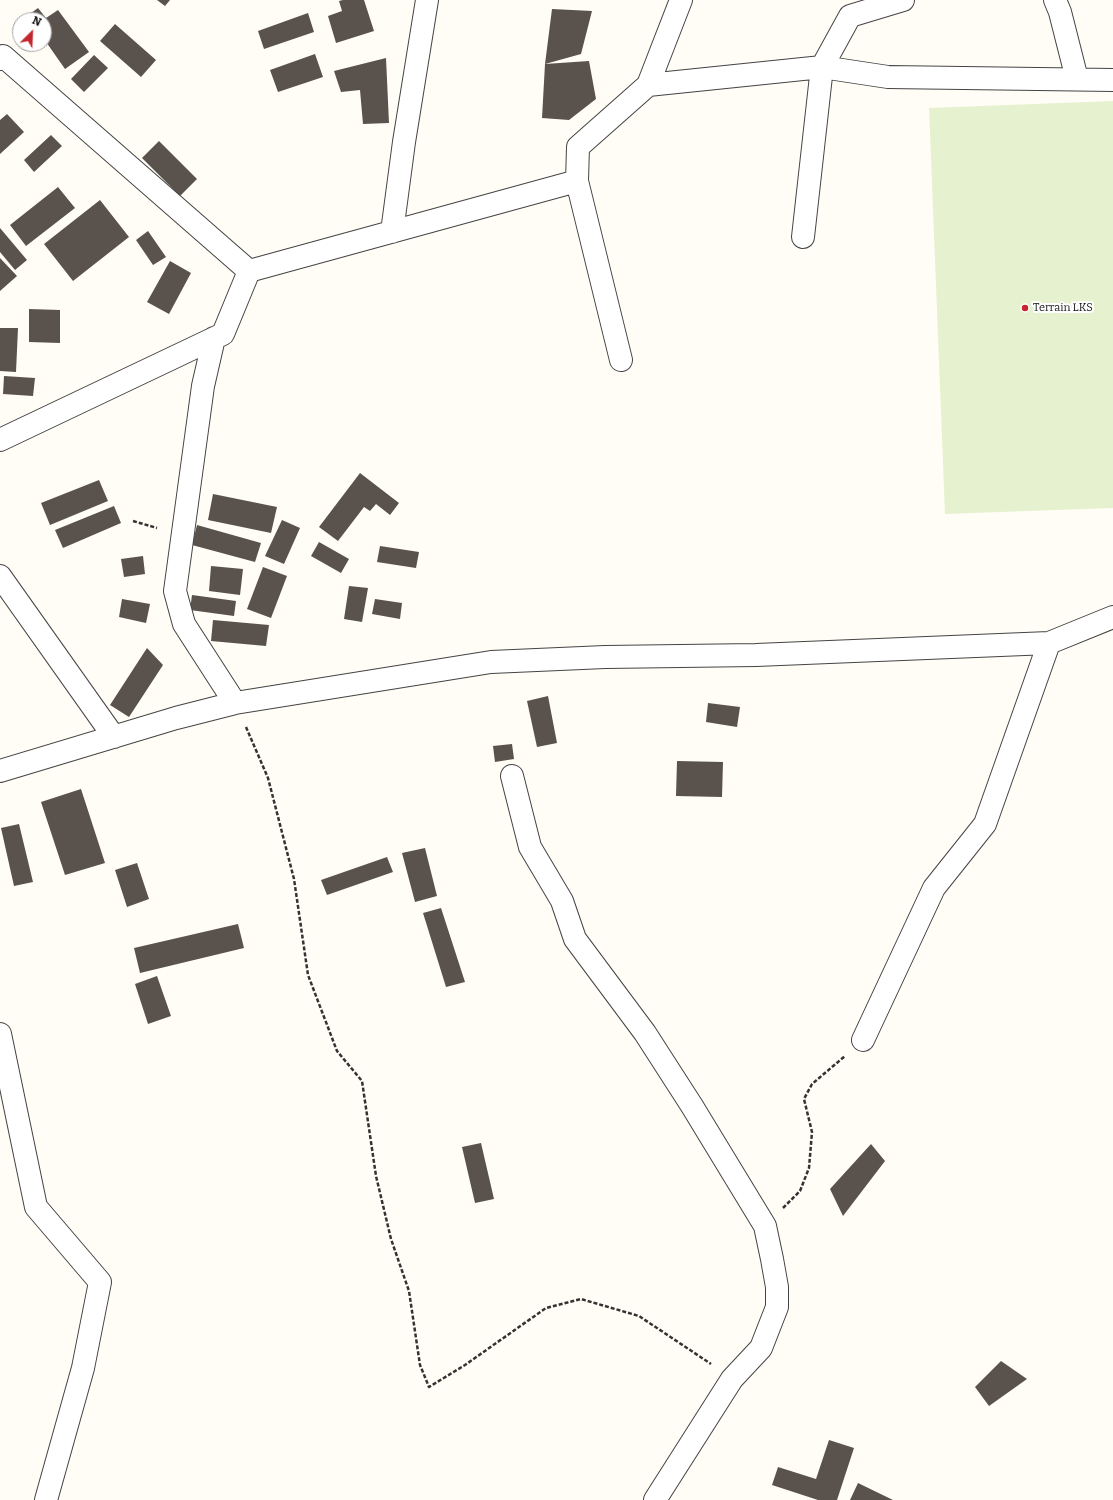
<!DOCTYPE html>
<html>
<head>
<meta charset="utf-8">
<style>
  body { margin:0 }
  #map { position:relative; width:1113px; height:1500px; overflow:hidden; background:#fffdf5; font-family:Bitter,serif }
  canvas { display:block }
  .north { position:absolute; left:12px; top:12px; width:40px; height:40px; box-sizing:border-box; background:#fff; border:1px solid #a0a0a0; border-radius:50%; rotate:24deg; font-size:11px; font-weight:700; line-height:16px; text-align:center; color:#111 }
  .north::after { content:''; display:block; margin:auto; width:14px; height:18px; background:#c4262e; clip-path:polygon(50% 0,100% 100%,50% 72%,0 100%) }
</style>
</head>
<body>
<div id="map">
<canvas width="1113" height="1500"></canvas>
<div class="north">N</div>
</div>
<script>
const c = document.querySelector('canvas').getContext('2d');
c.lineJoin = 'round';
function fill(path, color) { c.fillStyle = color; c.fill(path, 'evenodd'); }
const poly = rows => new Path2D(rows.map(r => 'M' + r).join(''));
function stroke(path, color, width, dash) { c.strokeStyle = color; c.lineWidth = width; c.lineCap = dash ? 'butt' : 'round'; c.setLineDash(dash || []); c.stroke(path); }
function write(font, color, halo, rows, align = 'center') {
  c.font = font + ' Bitter,serif'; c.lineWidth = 4; c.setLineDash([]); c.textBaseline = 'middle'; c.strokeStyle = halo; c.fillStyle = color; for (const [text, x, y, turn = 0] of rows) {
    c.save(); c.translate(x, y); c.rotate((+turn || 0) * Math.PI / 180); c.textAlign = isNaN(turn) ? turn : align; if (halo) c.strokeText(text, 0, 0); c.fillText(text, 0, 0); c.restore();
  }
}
fill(poly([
  [1113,101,1113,508,945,514,929,108]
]), '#e6f2cf');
fill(poly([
  [157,0,170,0,165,6],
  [343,0,364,0,374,31,336,43,328,16,342,11,339,1],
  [38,8,46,18,58,10,89,52,65,69,44,39,44,20,30,20,27,16],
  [552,9,592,11,581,54,545,64,589,61,596,99,569,120,542,118,545,64],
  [308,13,314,32,264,49,258,31],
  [115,24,156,60,141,77,100,41],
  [315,54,323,77,278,92,270,70],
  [94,55,108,68,84,92,71,79],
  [386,58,389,123,363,124,360,90,341,92,334,71],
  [7,114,24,132,0,154,0,120],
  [51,135,62,146,34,172,24,160],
  [159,141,197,179,180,196,142,158],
  [58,187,75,208,26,246,10,225],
  [100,200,129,237,73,281,44,244],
  [0,228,27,260,15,270,0,252],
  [148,231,166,257,153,265,136,240],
  [0,258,17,276,0,291],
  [170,261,191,273,169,314,147,302],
  [29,309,60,310,60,343,29,342],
  [0,328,18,328,16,372,0,371],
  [4,376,35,378,33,396,3,394],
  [360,473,399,503,390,515,376,504,370,511,364,507,338,541,319,527],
  [99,480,108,501,50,525,41,503],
  [213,494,277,507,271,533,208,520],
  [114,506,121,523,63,548,55,530],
  [282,520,300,528,284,564,265,556],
  [197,525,261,543,255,562,192,545],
  [319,542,349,559,341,573,311,556],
  [380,546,419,552,416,568,377,562],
  [143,556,145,574,124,577,121,559],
  [211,566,243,569,240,595,209,591],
  [263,567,287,576,271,618,247,609],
  [349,586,368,588,362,622,344,619],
  [192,595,236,601,234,616,190,610],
  [122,599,150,604,146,623,119,617],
  [375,599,402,603,400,619,372,614],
  [213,620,269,625,266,646,211,641],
  [147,648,163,665,129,717,110,705],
  [548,696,557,743,537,747,527,701],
  [708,703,740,707,737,727,706,722],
  [512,744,514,759,495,762,493,746],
  [677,761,723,762,722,797,676,796],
  [81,789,105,863,65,875,41,802],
  [19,824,33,882,14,886,1,828],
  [425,848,437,896,415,902,402,853],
  [387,857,393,872,327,895,321,880],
  [137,863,149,899,127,907,115,870],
  [441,908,465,982,446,987,423,913],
  [238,924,244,948,140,973,134,948],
  [157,976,171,1016,148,1024,135,984],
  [481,1143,494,1199,475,1203,462,1147],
  [871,1144,885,1161,843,1216,830,1189],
  [1001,1361,1027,1379,989,1406,975,1387],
  [829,1440,854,1448,837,1500,818,1500,772,1485,778,1467,816,1479],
  [858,1483,893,1500,850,1500]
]), '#5a524d');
const minor = poly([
  [1055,0,1060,12,1077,79],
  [0,59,3,56,249,271],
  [648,85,681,0],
  [577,181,621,360],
  [392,232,404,142,427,0],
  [803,237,822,67,850,16,903,0],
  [214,338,203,386,175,591,184,624,235,703],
  [0,440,223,334,249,271,577,181,578,147,648,85,822,67,888,77,1113,80],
  [0,576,114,737],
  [0,771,176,718,235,703,491,662,605,657,756,655,1049,643,1113,617],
  [512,776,530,847,562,901,575,939,645,1033,692,1106,765,1226,772,1259,777,1287,777,1307,761,1348,732,1379,655,1500],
  [0,1034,36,1207,100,1282,83,1368,46,1500],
  [863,1040,934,888,985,824,1049,643]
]);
stroke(minor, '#444', 24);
stroke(poly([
  [133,521,157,528],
  [246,727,268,778,294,879,308,975,337,1051,362,1081,376,1176,391,1239,409,1291,420,1365,429,1387,465,1365,546,1308,581,1299,639,1316,711,1364],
  [783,1208,800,1191,809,1168,812,1132,804,1099,812,1084,845,1056]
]), '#333', 2.5, [4, 2]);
stroke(minor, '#fff', 22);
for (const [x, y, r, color] of [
  [1025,308,4,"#c4262e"]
]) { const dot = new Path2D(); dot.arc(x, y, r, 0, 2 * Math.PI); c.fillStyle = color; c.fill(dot); stroke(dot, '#fff', 1.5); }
write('11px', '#111', '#fff', [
  ["Terrain LKS",1033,308]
], 'left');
</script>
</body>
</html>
